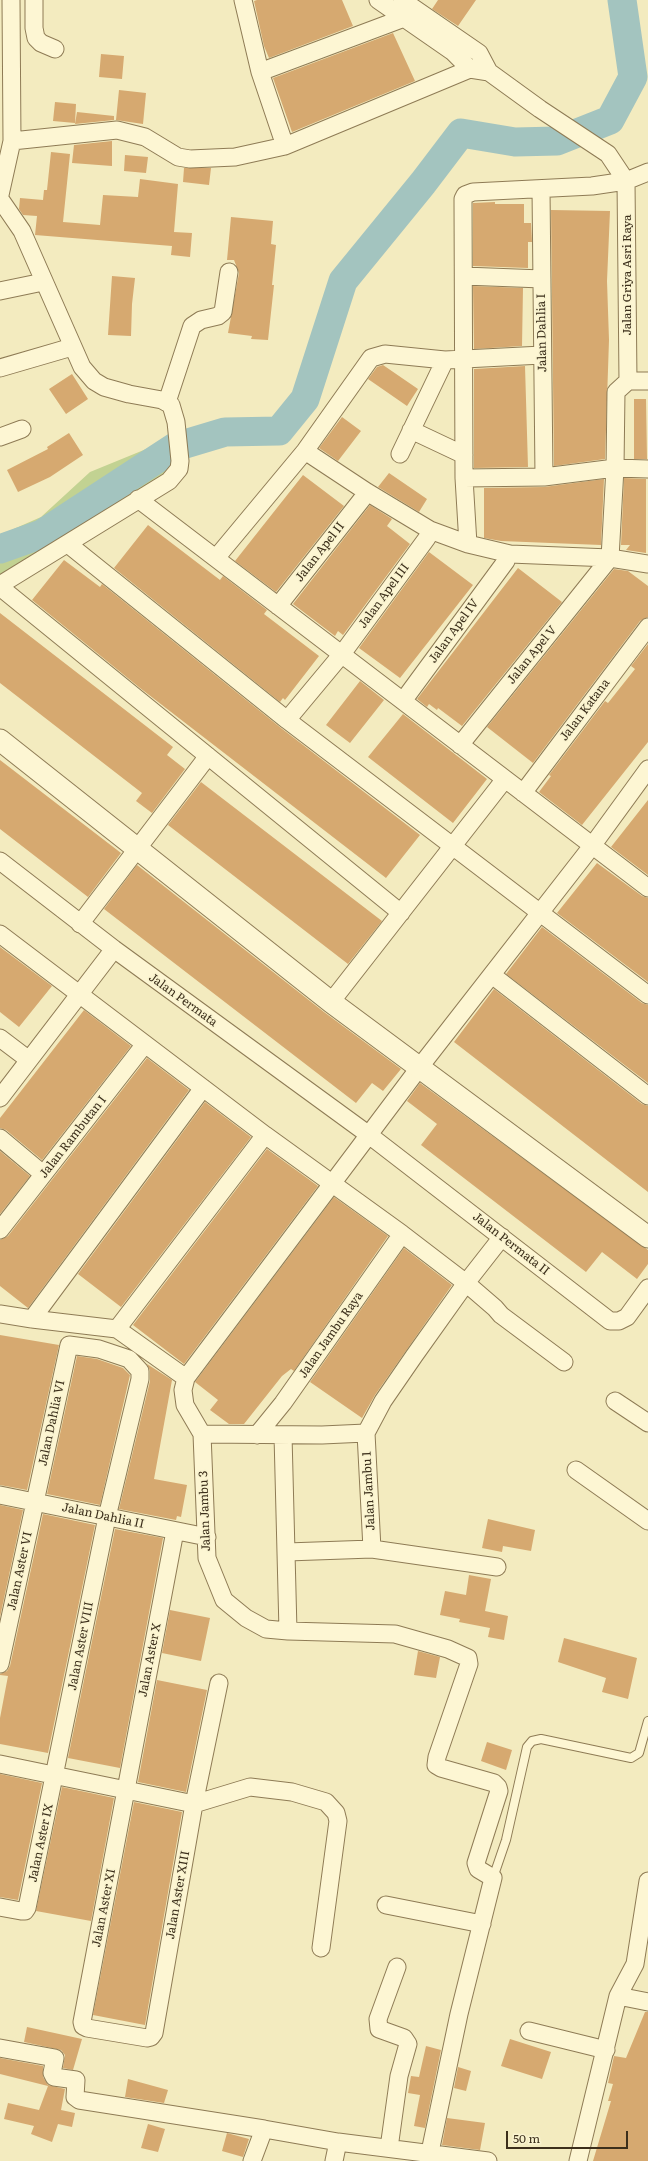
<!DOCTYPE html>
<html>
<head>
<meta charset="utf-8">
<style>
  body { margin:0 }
  #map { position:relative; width:648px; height:2161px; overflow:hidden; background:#f3ebbf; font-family:Literata,serif }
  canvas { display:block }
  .scale { position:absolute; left:506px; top:2131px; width:122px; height:18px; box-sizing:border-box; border:2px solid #3c2f1b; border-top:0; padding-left:5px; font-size:12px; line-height:14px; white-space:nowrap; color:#3c2f1b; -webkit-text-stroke:3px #f9f3cf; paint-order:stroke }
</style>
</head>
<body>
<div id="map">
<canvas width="648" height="2161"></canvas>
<div class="scale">50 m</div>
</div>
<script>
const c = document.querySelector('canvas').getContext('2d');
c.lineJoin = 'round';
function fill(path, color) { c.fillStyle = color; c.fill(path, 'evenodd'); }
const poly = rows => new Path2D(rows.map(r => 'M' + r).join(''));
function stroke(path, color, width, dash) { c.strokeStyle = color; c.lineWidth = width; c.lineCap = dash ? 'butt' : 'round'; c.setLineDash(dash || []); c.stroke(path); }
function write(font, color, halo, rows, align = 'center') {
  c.font = font + ' Literata,serif'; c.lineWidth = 3; c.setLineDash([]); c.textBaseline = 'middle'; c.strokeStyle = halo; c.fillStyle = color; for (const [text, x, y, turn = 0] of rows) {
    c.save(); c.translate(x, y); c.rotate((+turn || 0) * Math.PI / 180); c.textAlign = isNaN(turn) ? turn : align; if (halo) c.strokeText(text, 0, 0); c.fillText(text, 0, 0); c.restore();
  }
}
fill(poly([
  [178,436,179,469,0,585,0,535,41,517,90,472]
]), '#c2d292');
stroke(poly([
  [0,549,42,534,175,447,225,432,279,431,305,399,343,281,423,183,461,133,515,142,557,141,610,120,633,77,622,0]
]), '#a3c4bf', 29);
fill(poly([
  [257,0,342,0,353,26,269,58,264,46,254,1],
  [438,0,476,0,458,26,432,9],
  [393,33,415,81,292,132,273,78],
  [101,54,124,56,122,79,99,77],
  [119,90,146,93,143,124,116,120],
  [55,102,76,104,75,123,53,121],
  [77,112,114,116,114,120,75,124],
  [112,141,112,166,72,163,74,145],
  [51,152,70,154,63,222,100,225,103,195,138,197,140,179,178,184,174,232,192,233,190,257,171,255,172,246,35,235,37,216,23,215,19,209,20,198,43,200,44,190,47,190],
  [125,155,148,157,146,173,124,171],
  [184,168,211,168,209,185,183,182],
  [495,202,495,204,524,204,524,223,531,223,532,242,528,242,528,268,473,266,473,203],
  [551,210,610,211,607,281,609,340,605,459,554,466],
  [231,217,273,221,271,244,276,245,272,285,274,285,268,340,251,339,252,336,228,333,239,273,234,260,227,260],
  [112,276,135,278,132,304,131,336,108,335],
  [473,286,523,288,522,346,474,349],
  [383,365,418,389,407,406,368,379,377,367],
  [525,366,528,467,474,468,474,369],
  [72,374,88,399,66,414,49,389],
  [634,399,646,399,647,459,634,459],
  [342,417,361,431,338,461,319,448],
  [69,433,83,455,50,477,18,492,7,470,48,449,47,447],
  [389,473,427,499,419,512,378,487],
  [303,475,344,506,276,592,235,561],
  [624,478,646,479,646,553,626,550,630,545,621,545],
  [604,479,601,545,501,541,484,538,484,488,544,487],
  [370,505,392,519,387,526,410,544,343,635,338,631,335,636,293,604],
  [148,525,220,580,223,576,267,610,264,614,319,656,285,700,283,698,280,702,114,568],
  [429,552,473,585,400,678,359,648],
  [64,560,100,587,102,584,281,728,420,835,386,878,140,688,32,600],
  [518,568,562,602,462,726,438,708,437,710,429,704,427,707,417,699],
  [614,569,628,571,648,586,648,617,640,621,533,763,487,727],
  [0,613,173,747,167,755,185,769,152,813,136,801,142,793,0,683],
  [648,644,648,742,582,825,539,792,551,776,549,775,605,701,608,703,635,669,631,666],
  [360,681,384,700,350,743,326,725],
  [403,714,487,779,453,823,368,757],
  [0,760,121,853,88,897,0,829],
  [201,782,382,921,348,964,168,825],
  [648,800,648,875,611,847],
  [597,863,642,896,648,898,648,982,557,913],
  [137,865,324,1012,401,1069,383,1091,372,1083,356,1103,104,909],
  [542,927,642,1003,648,1005,648,1083,506,974],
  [0,947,52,986,19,1027,0,1012],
  [494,989,642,1104,648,1106,648,1192,454,1042],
  [84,1010,131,1046,42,1160,6,1130,0,1128,0,1118],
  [147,1058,189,1090,28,1308,0,1286,0,1240,8,1236],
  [420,1083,648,1250,648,1264,637,1279,602,1252,586,1272,421,1145,437,1124,407,1101],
  [205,1102,251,1137,121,1307,78,1274],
  [267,1149,318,1186,184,1364,133,1325],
  [0,1151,30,1176,0,1214],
  [334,1197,388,1236,294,1371,291,1369,282,1376,244,1424,229,1424,210,1410,218,1400,195,1382],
  [404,1248,452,1285,375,1395,362,1418,310,1382],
  [0,1335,59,1345,27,1490,0,1485],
  [77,1356,97,1359,123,1368,130,1375,100,1505,47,1494],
  [147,1364,172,1380,154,1479,187,1485,181,1517,177,1516,176,1520,119,1509,150,1381,150,1371],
  [0,1505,23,1510,0,1617],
  [43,1514,95,1525,48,1753,0,1744,0,1718,8,1676,0,1675,0,1674,7,1671,10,1666],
  [488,1519,535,1530,531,1551,503,1546,502,1552,482,1548],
  [115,1529,163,1538,120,1768,68,1758],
  [469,1575,491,1579,485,1611,508,1616,504,1640,488,1637,490,1628,459,1622,460,1619,440,1615,445,1591,466,1595],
  [170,1610,210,1618,201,1661,162,1653],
  [564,1638,637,1658,628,1699,602,1692,606,1678,558,1662],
  [418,1651,440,1657,436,1678,414,1675],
  [157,1680,207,1690,186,1792,138,1782],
  [487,1742,512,1750,506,1770,481,1761],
  [0,1774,42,1783,18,1900,0,1897],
  [62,1787,114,1798,91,1921,36,1911],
  [134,1802,182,1812,145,2025,93,2015],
  [645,2012,648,2012,648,2161,593,2161,611,2101,608,2101,613,2084,608,2083,614,2056,626,2058],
  [27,2027,82,2039,73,2070,63,2068,65,2055,61,2050,24,2042],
  [510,2039,551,2052,542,2079,501,2066],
  [426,2046,441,2050,425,2128,414,2126,420,2095,408,2093,411,2076,419,2077],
  [0,2058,43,2066,43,2077,48,2085,65,2089,61,2110,75,2113,72,2127,58,2124,52,2142,31,2134,34,2126,4,2119,8,2103,39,2110,48,2086,0,2074],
  [458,2067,471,2071,466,2091,454,2088],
  [128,2079,168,2090,164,2103,125,2097],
  [447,2118,485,2123,480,2150,442,2145],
  [148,2124,165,2129,158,2152,141,2148],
  [227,2133,249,2139,243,2157,222,2151]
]), '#d6a970');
const service = poly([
  [493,1878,506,1840,527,1747,532,1741,541,1739,631,1758,639,1753,648,1721]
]);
const minor = poly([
  [11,0,12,141],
  [34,0,34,28,36,38,41,43,55,49],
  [243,0,260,72,285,146],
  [378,0,453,52,470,69],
  [402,0,479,53,489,72],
  [260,72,404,18],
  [541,189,544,477],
  [0,195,12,141,117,130,145,137,178,157,190,159,235,157,285,146,470,69,489,72,540,109,608,154,626,181,628,381,648,381],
  [0,199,22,231,82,367,94,381,104,387,129,394,162,400,171,405,176,422,180,461,179,469,169,481,0,585],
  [464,276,542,279],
  [0,291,43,282],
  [0,368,72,347],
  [167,402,192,326,201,320,218,316,223,312,229,272],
  [411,430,464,455],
  [0,437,22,429],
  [305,451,367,492,430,530,468,544,510,554,610,558,648,564],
  [400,454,445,360],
  [464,478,544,477,615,468,648,469],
  [138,499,648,888],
  [68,544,287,720,342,654,427,538],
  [468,544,464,478,463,199,465,195,473,192,592,186,626,181,648,172],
  [216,558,305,451,371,358,385,354,445,360,542,355],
  [0,587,401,913],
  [278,606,363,498],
  [403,701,506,561],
  [287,720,648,995],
  [460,745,610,558,615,468,616,392,628,381],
  [523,793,648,627],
  [0,861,114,949,369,1135,610,1321,619,1321,627,1317,648,1288],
  [80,924,208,756],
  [0,934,265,1135,402,1234,466,1283,495,1308,501,1315,564,1362],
  [492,975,648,1096],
  [331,1002,505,779],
  [0,1038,29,1060],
  [0,1098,114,949],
  [0,1138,43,1174],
  [0,1230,145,1044],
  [0,1314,32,1319,117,1329,186,1378,183,1390,185,1405,202,1434,207,1558,224,1600,246,1618,266,1629,288,1631,395,1634,448,1649,468,1658,469,1664,437,1757,436,1765,441,1768,494,1783,498,1787,499,1791,476,1863,478,1869,493,1878,459,2014,430,2152],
  [32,1319,203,1088],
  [117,1329,265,1135],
  [186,1378,419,1068,592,846,648,769],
  [615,1401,648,1423],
  [366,1433,372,1549],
  [202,1434,322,1435,366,1433,383,1401,414,1356,466,1283,502,1237],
  [257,1435,283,1403,402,1234],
  [283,1435,288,1631],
  [576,1470,648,1521],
  [0,1495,207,1537],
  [175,1531,82,2022,83,2026,87,2028,147,2038,151,2037,154,2033,194,1804,219,1683],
  [287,1552,372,1549,497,1567],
  [0,1664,69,1345,99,1349,129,1359,140,1371,140,1379,107,1517,27,1908,25,1911,21,1911,0,1907],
  [0,1764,194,1804,250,1787,292,1792,326,1802,336,1813,338,1821,321,1948],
  [386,1905,482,1924],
  [618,1996,635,1964,648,1881],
  [529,2031,606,2050],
  [0,2048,55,2058,52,2073,54,2077,76,2080,75,2097,79,2100,264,2129],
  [389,2148,399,2076,408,2044,404,2038,379,2029,378,2019,397,1967],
  [252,2161,264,2129,338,2142,488,2161],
  [334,2161,338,2142],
  [578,2161,618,1996,648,2002]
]);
const tertiary = poly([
  [0,740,331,1002,648,1237]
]);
stroke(service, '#8e7b55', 10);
stroke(minor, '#8e7b55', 19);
stroke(tertiary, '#8e7b55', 23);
stroke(service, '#fdf6d3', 8);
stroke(minor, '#fdf6d3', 17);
stroke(tertiary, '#fdf6d3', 21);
write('12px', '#3c2f1b', '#f9f3cf', [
  ["Jalan Griya Asri Raya",627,275,-90],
  ["Jalan Dahlia I",542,333,-91],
  ["Jalan Apel II",320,552,-52],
  ["Jalan Apel III",384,596,-54],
  ["Jalan Apel IV",454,631,-54],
  ["Jalan Apel V",532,655,-51],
  ["Jalan Katana",585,710,-53],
  ["Jalan Permata",183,1000,36],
  ["Jalan Rambutan I",73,1137,-52],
  ["Jalan Permata II",511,1244,38],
  ["Jalan Jambu Raya",331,1335,-55],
  ["Jalan Dahlia VI",52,1423,-78],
  ["Jalan Jambu 1",369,1491,-93],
  ["Jalan Jambu 3",205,1511,-92],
  ["Jalan Dahlia II",103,1516,12],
  ["Jalan Aster VI",20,1571,-78],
  ["Jalan Aster VIII",81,1646,-79],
  ["Jalan Aster X",150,1660,-79],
  ["Jalan Aster IX",41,1843,-78],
  ["Jalan Aster XIII",178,1895,-80],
  ["Jalan Aster XI",104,1908,-79]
]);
</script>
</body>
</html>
